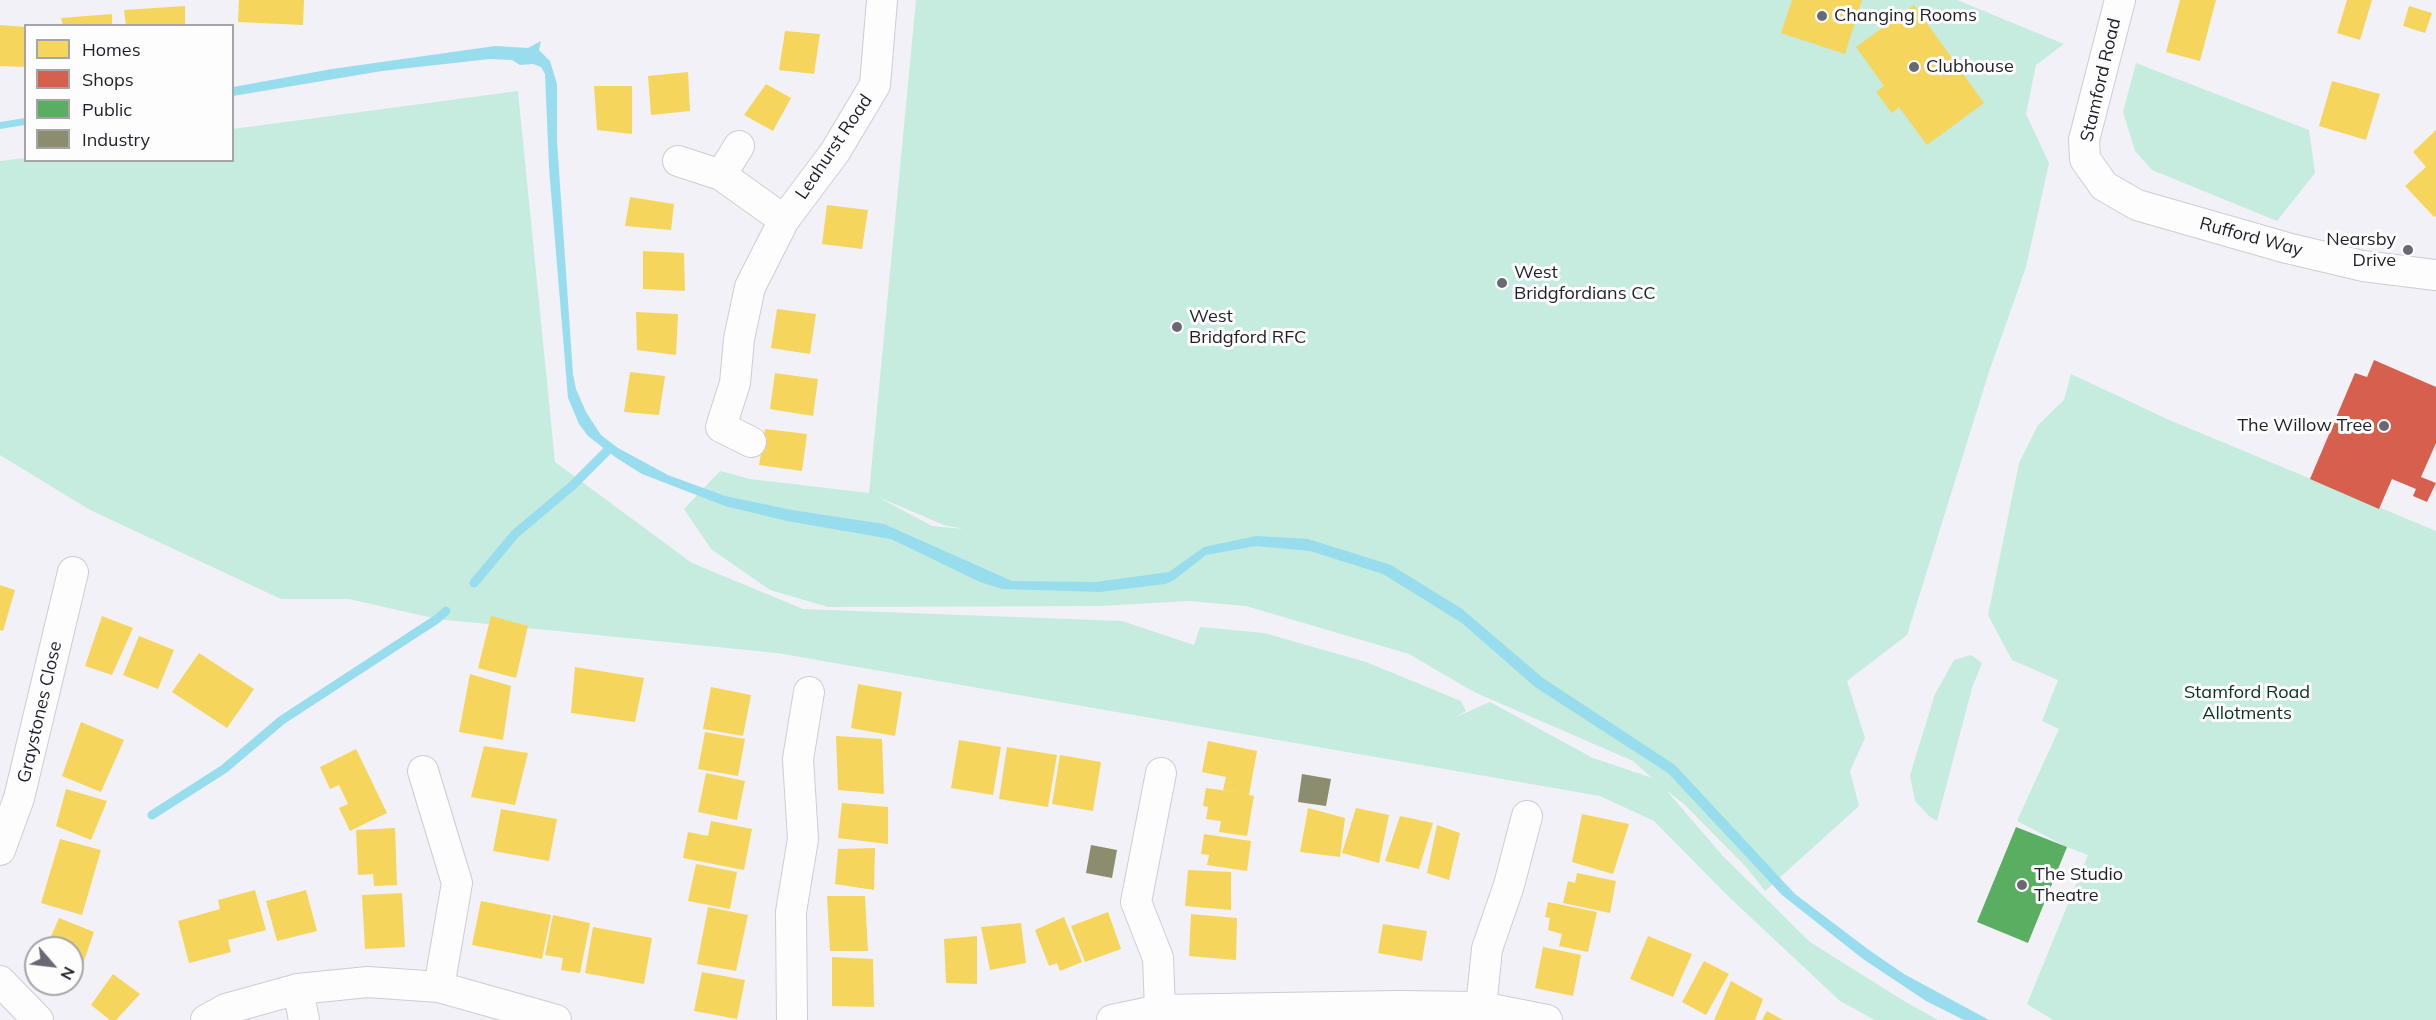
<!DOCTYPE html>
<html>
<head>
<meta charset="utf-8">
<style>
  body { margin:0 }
  #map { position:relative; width:2436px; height:1020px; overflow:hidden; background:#f2f1f8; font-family:Mulish,sans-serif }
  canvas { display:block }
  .legend { position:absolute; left:24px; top:24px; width:210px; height:138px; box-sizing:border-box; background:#fdfdfd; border:2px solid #a5a4a9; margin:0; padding:8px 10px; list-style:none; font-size:18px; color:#211e2b }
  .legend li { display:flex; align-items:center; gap:12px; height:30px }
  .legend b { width:30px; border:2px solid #a5a4a9 }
  .north { position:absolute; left:24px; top:936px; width:60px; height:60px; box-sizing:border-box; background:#fdfdfd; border:2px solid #a5a4a9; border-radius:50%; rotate:118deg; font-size:16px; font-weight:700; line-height:24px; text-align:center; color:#211e2b }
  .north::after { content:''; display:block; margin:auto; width:21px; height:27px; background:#6a6873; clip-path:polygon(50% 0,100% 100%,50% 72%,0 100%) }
</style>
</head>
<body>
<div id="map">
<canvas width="2436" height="1020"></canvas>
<ul class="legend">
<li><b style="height:16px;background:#f6d55c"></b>Homes</li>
<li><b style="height:16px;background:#d6604d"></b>Shops</li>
<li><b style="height:16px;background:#5aae61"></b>Public</li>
<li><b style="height:16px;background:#8c8c6e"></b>Industry</li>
</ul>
<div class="north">N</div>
</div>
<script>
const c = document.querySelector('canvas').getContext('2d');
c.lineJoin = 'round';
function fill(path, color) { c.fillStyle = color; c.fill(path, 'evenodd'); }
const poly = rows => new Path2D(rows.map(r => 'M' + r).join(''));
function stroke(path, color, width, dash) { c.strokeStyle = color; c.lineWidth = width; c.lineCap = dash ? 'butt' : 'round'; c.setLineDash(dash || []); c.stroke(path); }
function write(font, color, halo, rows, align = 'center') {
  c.font = font + ' Mulish,sans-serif'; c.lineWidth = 6; c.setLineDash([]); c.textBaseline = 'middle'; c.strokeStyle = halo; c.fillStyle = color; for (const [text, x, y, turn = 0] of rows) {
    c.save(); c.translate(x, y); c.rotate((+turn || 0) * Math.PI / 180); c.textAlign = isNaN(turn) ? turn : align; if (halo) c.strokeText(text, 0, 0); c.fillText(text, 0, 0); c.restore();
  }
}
fill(poly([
  [916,0,1957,0,2064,44,2036,65,2026,114,2049,163,2026,267,1988,375,1907,635,1847,681,1865,738,1850,771,1859,806,1765,891,1747,868,1684,804,1666,790,1723,856,1810,942,1904,1001,1938,1020,1875,1020,1840,1001,1729,897,1654,821,1600,796,777,653,437,619,349,599,281,599,90,510,0,455,0,161,25,158,26,160,232,160,233,129,518,91,555,462,692,563,803,609,1122,621,1194,645,1200,627,1264,633,1366,662,1461,701,1466,711,1456,717,1490,702,1593,758,1652,778,1633,761,1474,692,1409,654,1246,606,1189,601,1099,606,828,607,770,590,711,549,684,509,720,471,750,479,869,493],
  [878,497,944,525,964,529,932,526],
  [2136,63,2309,130,2315,173,2277,221,2152,170,2135,151,2123,112],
  [2071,374,2167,419,2436,531,2436,1020,2053,1020,2027,1004,2088,855,2067,847,2017,821,2059,729,2042,721,2058,680,2012,660,1988,615,2019,463,2038,425,2064,400],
  [1971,655,1982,663,1972,688,1937,821,1930,817,1915,801,1910,775,1935,694,1954,660]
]), '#c5ecde');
fill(poly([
  [541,41,539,50,550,61,557,84,557,141,573,374,576,389,586,412,601,435,618,448,668,475,725,496,792,510,884,524,1012,581,1096,582,1169,572,1204,547,1256,536,1308,539,1391,565,1462,609,1543,678,1675,765,1795,894,1869,950,1904,974,1989,1020,1964,1020,1926,1001,1863,959,1782,895,1668,773,1535,687,1462,623,1383,574,1310,551,1256,546,1206,555,1174,580,1165,584,1100,592,1002,589,980,582,891,539,787,521,725,506,642,474,615,457,588,436,579,424,568,398,549,168,545,74,541,67,533,64,520,65,512,60,490,59,382,71,233,96,233,87,332,69,495,46,528,48],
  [25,118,25,125,0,129,0,122]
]), '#98ddee');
fill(poly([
  [239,0,304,0,303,25,238,22],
  [1792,0,1862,0,1845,54,1781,33],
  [2180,0,2216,0,2200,61,2166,52],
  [2347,0,2372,0,2360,40,2337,33],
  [1914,5,1984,103,1927,145,1899,107,1892,113,1876,92,1884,86,1856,47],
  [185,6,185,26,126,26,124,10],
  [2409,6,2432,13,2425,33,2403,26],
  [112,14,112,26,63,26,61,18],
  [0,25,26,27,26,67,0,66],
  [785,31,820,34,814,74,779,70],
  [688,72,690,111,651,115,648,76],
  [2332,81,2380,94,2366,140,2319,126],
  [766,84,791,98,773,131,744,115],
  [594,86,632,86,632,134,597,130],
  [2436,130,2436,216,2434,217,2405,186,2426,167,2413,152],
  [630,197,674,204,671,230,625,226],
  [827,205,868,210,862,249,822,244],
  [643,251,684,253,685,291,643,289],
  [777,309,816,314,810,354,771,348],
  [636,312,678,314,676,355,637,350],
  [630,372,665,376,659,415,624,412],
  [775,373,818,379,813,416,770,409],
  [765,429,807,434,802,471,759,465],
  [0,585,15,590,3,631,0,630],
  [102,616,133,628,112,675,85,666],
  [491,616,528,626,516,678,478,668],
  [139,636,174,650,158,689,123,675],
  [199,653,254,689,227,728,172,692],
  [575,667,644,678,635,722,571,713],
  [470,674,511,686,503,740,459,732],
  [858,684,902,692,895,736,851,728],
  [711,687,751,695,743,736,703,729],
  [81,722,124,740,101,792,62,776],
  [705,732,745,739,738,776,698,769],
  [836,736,882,739,884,794,838,790],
  [959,740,1001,747,993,795,951,788],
  [1208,741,1257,751,1249,795,1254,796,1247,836,1219,832,1221,821,1206,819,1208,807,1203,806,1206,788,1243,793,1223,790,1226,777,1202,772],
  [484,746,528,753,515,805,471,797],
  [1007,747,1057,755,1048,807,999,799],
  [356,749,387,813,350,831,339,808,348,804,339,785,330,789,320,767],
  [1060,755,1101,762,1093,811,1052,804],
  [706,773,745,781,737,820,698,812],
  [66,789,107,801,91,840,56,826],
  [842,803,888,807,888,844,838,838],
  [1308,808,1345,818,1340,857,1300,852],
  [1356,808,1389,815,1379,863,1342,853],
  [501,809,557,819,549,861,493,851],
  [1582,814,1629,824,1613,874,1572,862],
  [1400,816,1433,823,1419,869,1385,861],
  [711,821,752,829,744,870,683,858,688,832,708,836],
  [1437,825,1460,833,1449,880,1427,873],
  [395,828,397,885,374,886,373,874,358,875,356,830],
  [1204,834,1251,841,1247,871,1207,865,1209,855,1201,854],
  [60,839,101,850,82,915,41,903],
  [875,848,874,890,835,884,838,849],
  [696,864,737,872,730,909,688,901],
  [1188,870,1231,872,1231,910,1185,906],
  [1577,873,1616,881,1610,913,1563,903,1568,881,1575,883],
  [255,890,266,930,228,940,231,952,189,963,178,921,220,909,218,900],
  [306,890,317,931,277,941,266,901],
  [402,893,405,947,365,949,362,895],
  [827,896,865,896,868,951,830,951],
  [481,901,551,915,542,959,472,945],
  [1548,902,1597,912,1588,952,1559,946,1562,934,1548,930,1550,918,1545,917],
  [708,907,748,915,736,971,697,964],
  [1108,912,1121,949,1085,962,1071,926],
  [1191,914,1237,918,1236,960,1189,956],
  [553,915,590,923,580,973,561,970,563,958,545,955],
  [1064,917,1082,962,1060,971,1057,963,1049,966,1035,930],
  [59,918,94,932,77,981,72,979,72,948,46,948],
  [1021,923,1026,963,990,970,981,927],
  [1383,924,1427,931,1422,961,1378,953],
  [593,927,652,938,644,984,585,973],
  [977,936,977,984,946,983,944,939],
  [1648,936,1692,954,1673,997,1630,979],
  [1543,947,1581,955,1573,996,1535,988],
  [832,957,873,959,874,1007,832,1006],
  [1704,961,1729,974,1706,1015,1682,1002],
  [702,972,745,980,737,1019,694,1011],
  [113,974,140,994,116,1020,110,1020,91,1005],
  [1731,981,1763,999,1755,1020,1714,1020],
  [1767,1011,1783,1020,1762,1020]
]), '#f6d55c');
fill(poly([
  [2374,360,2436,387,2436,443,2421,477,2436,483,2427,502,2413,496,2416,489,2392,479,2379,509,2310,479,2355,373,2367,377]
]), '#d6604d');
fill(poly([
  [2016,827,2067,847,2028,943,1977,922]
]), '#5aae61');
fill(poly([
  [1302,774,1331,779,1326,806,1298,802],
  [1091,845,1117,850,1112,878,1086,873]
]), '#8c8c6e');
stroke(poly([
  [474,583,515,534,572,486,607,451],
  [152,815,224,769,282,720,437,619,446,611]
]), '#98ddee', 9);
const minor = poly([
  [2120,0,2084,140,2085,159,2104,186,2137,205,2287,248,2363,266,2436,275],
  [678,161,721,175,784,220],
  [721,175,739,146],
  [751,442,721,427,735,383,739,339,750,287,784,220,835,152,875,85,882,0],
  [423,771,457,883,439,987],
  [0,850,19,798,73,572],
  [0,981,38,1020],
  [298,989,304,1020],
  [1481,1007,1487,949,1509,885,1527,816],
  [1160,1010,1158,958,1136,902,1161,773],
  [206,1020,226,1009,298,989,368,982,439,987,556,1020],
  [792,1020,791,912,803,839,798,759,809,692],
  [1112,1020,1160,1010,1397,1006,1481,1007,1547,1020]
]);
stroke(minor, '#cdccd5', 32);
stroke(minor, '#fdfdfe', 30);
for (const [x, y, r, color] of [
  [1822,16,6,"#6a6873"],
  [1914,67,6,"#6a6873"],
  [2408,250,6,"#6a6873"],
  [1502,283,6,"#6a6873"],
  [1177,327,6,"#6a6873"],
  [2384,426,6,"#6a6873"],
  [2022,885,6,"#6a6873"]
]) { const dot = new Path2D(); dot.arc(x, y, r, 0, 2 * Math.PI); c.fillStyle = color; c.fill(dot); stroke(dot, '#fdfdfd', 2); }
write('18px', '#211e2b', '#fdfdfd', [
  ["Changing Rooms",1834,16],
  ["Clubhouse",1926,67],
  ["Nearsby",2396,240,"right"],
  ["Drive",2396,261,"right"],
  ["West",1514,273],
  ["Bridgfordians CC",1514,294],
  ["West",1189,317],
  ["Bridgford RFC",1189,338],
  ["The Willow Tree",2372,426,"right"],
  ["The Studio",2034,875],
  ["Theatre",2034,896]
], 'left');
write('18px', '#211e2b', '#fdfdfd', [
  ["Stamford Road",2101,80,-77],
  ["Leahurst Road",834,147,-56],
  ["Rufford Way",2251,237,15],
  ["Graystones Close",40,712,-77]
]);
write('18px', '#093122', '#fdfdfd', [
  ["Stamford Road",2247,693],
  ["Allotments",2247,714]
]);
</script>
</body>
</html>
